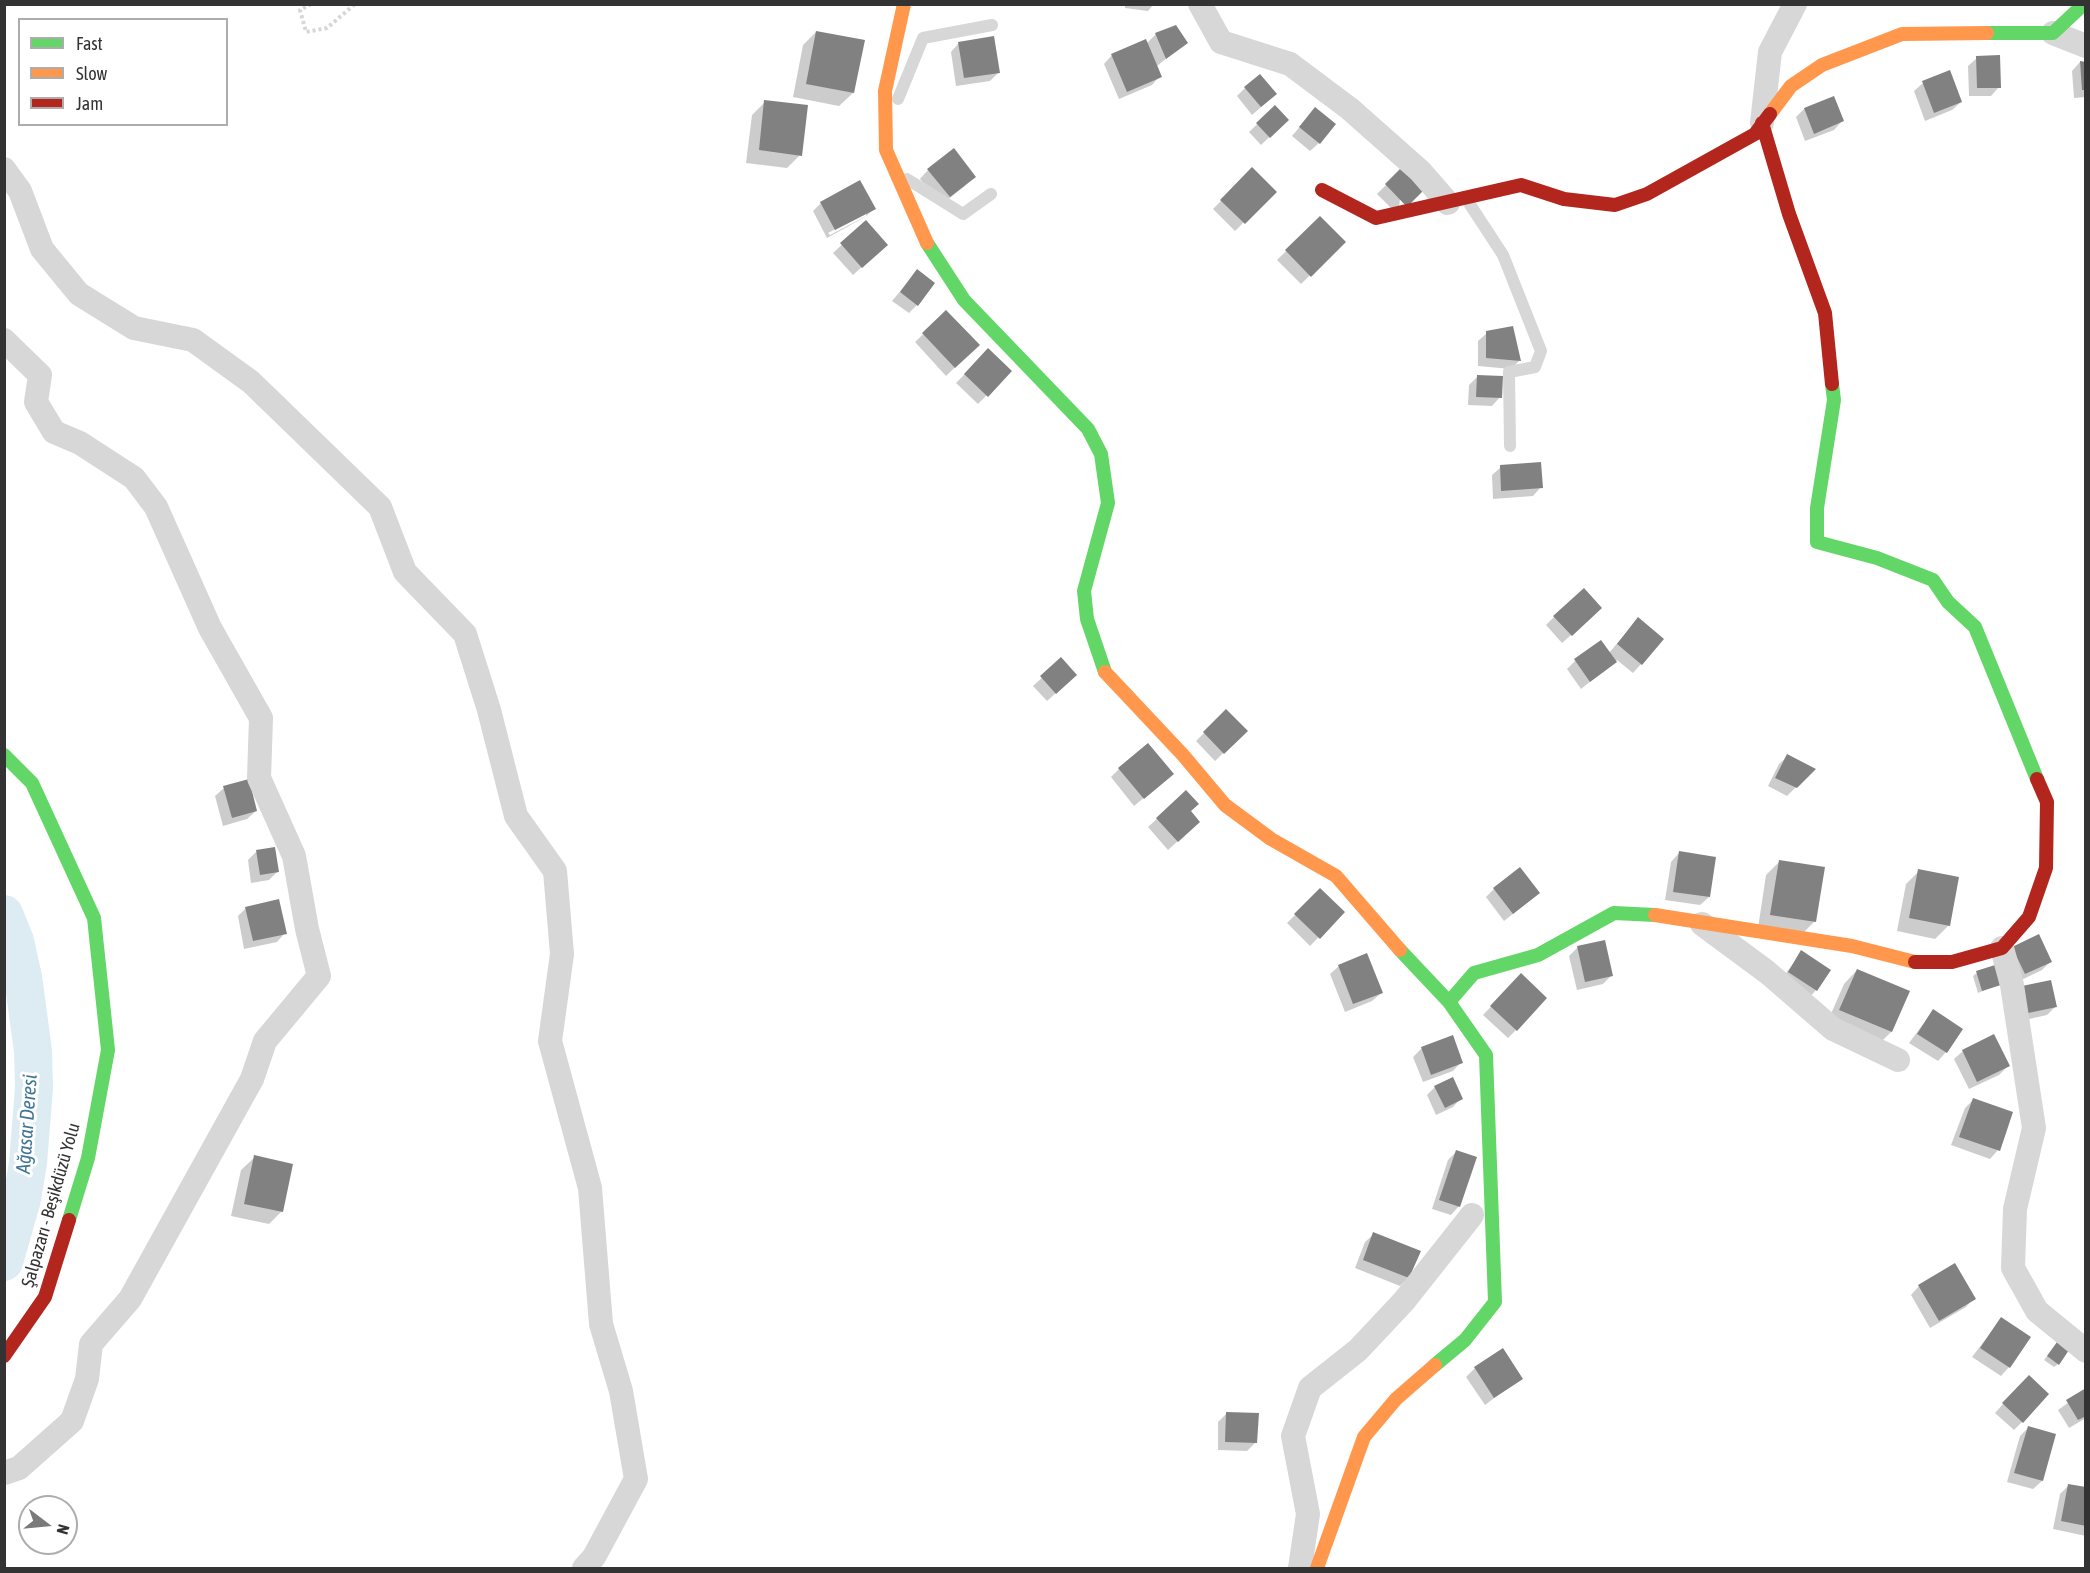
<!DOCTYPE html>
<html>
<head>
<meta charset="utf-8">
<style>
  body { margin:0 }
  #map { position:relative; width:2090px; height:1573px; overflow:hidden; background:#fff; font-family:"Asap Condensed",sans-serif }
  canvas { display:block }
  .frame { position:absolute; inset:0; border:6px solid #333; pointer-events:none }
  .legend { position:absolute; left:18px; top:18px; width:210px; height:108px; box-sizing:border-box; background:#fff; border:2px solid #adadad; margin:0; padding:8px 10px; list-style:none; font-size:18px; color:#333 }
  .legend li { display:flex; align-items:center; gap:12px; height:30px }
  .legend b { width:30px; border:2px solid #adadad }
  .north { position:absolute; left:18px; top:1495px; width:60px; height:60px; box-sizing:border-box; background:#fff; border:2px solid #adadad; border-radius:50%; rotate:106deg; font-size:16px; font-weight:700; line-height:24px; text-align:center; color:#333 }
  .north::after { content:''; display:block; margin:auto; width:21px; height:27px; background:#7a7a7a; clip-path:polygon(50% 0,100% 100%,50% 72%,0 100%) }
</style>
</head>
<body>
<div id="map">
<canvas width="2090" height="1573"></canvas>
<div class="frame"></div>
<ul class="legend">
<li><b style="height:8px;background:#63d668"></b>Fast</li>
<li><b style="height:8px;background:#ff974d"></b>Slow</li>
<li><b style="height:8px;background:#b3261e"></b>Jam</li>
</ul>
<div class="north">N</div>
</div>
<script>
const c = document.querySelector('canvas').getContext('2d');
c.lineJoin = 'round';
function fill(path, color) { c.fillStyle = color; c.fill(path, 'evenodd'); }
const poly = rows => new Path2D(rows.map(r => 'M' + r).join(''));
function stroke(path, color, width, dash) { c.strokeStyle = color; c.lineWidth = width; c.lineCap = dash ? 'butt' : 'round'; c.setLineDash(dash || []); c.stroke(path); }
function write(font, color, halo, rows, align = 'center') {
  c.font = font + ' "Asap Condensed",sans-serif'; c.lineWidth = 6; c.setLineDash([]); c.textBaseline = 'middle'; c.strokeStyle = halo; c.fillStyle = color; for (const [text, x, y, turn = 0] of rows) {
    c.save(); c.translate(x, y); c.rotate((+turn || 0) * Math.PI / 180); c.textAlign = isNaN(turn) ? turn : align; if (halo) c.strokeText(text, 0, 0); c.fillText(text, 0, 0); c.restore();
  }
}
fill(poly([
  [1125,4,1154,4,1148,11,1125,8],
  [816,32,853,93,839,106,793,97,803,45],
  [1156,34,1186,42,1156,67,1160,76,1152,85,1119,99,1104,64,1112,55,1146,44],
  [959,43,999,72,990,81,956,86,951,52],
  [1977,58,1999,87,1991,96,1969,96,1968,66],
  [2080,62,2086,63,2086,97,2074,98,2072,71],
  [1950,72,1961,102,1952,110,1925,121,1914,91,1923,83],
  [1245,88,1267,102,1252,115,1237,96],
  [765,102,800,155,787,168,746,163,752,115],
  [1275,107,1278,129,1261,145,1249,132],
  [1315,109,1319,143,1310,151,1292,136],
  [1804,109,1842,121,1834,130,1805,141,1796,117],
  [1404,167,1398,215,1377,194],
  [928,170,966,185,941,205,920,179],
  [1252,170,1274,192,1235,231,1213,209],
  [821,203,874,209,865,217,827,238,813,211],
  [866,213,866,216,830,235,828,233],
  [1320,218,1344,242,1301,284,1277,260],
  [866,222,877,253,853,275,833,253],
  [917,271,917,305,909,313,892,301],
  [946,312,978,345,946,376,915,342],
  [1487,333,1519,361,1511,369,1478,366,1478,341],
  [988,350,1010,371,978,404,956,383],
  [1478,376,1500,397,1492,406,1468,405,1469,385],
  [1501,467,1541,487,1533,496,1493,499,1492,475],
  [1554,617,1592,617,1562,643,1546,625],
  [1630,628,1641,664,1633,673,1617,660,1581,689,1567,669,1575,661,1609,653],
  [1061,660,1067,683,1047,701,1033,686],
  [1226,711,1246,731,1215,761,1196,741],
  [1788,756,1814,769,1787,796,1768,786,1779,764],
  [1119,769,1163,782,1134,806,1111,777],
  [224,788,256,811,247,819,223,826,215,796],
  [1186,792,1190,830,1168,850,1148,827],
  [256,852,277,872,269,880,251,883,248,860],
  [1679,853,1709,897,1700,905,1665,900,1671,862],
  [1779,862,1814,922,1801,935,1758,928,1766,875],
  [1919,871,1949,925,1935,939,1897,931,1906,884],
  [1494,889,1529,901,1504,921,1486,897],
  [1320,890,1343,912,1310,946,1287,923],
  [246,908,285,933,277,942,244,949,238,916],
  [1578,947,1611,976,1603,984,1577,990,1569,956],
  [2013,948,2051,961,2042,970,2017,982],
  [1802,952,1816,990,1808,999,1780,981],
  [1339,966,1381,993,1372,1001,1345,1012,1330,974],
  [1857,970,1908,992,1891,1032,1878,1045,1827,1023,1844,984],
  [1977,973,1999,984,1978,993,1973,976],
  [1521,975,1516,1030,1508,1038,1483,1015],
  [2050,982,2056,1006,2047,1015,2020,1021],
  [1933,1011,1946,1052,1938,1061,1909,1043],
  [1422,1048,1461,1062,1453,1071,1423,1082,1413,1057],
  [1963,1051,2008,1066,1999,1075,1969,1089,1954,1059],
  [1435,1087,1461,1098,1453,1107,1436,1115,1427,1095],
  [1973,1100,1998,1150,1990,1159,1951,1145,1965,1108],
  [1456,1152,1459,1206,1451,1215,1432,1209,1448,1160],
  [255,1157,282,1211,269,1224,231,1216,241,1170],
  [1374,1234,1408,1278,1400,1286,1355,1268,1365,1242],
  [1919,1286,1974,1298,1966,1307,1930,1328,1911,1295],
  [2001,1319,2009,1367,2001,1376,1972,1357],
  [2053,1348,2058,1364,2054,1367,2044,1360],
  [1475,1368,1521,1378,1485,1405,1466,1377],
  [2020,1385,2022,1422,2014,1430,1995,1413],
  [2086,1390,2086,1418,2069,1428,2058,1410],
  [1227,1413,1256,1442,1247,1451,1218,1450,1218,1422],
  [2028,1428,2042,1481,2033,1489,2007,1482,2020,1436],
  [2068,1486,2086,1489,2086,1536,2053,1529,2060,1494]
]), '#0003');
stroke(poly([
  [4,914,15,941,23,977,33,1051,34,1088,28,1163,22,1199,4,1262]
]), '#ddebf3', 38);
fill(poly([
  [1176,25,1188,43,1166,59,1155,33],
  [816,31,865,40,854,93,806,84],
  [994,36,1000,73,964,78,958,42],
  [1146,39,1162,77,1127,92,1111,54],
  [2000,55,2001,88,1977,88,1976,56],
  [2080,61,2086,62,2086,90,2082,90],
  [1950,70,1962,102,1934,113,1922,81],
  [1260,74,1277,94,1261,107,1244,87],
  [1834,96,1844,121,1814,134,1804,108],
  [764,100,808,105,802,156,759,150],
  [1275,105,1289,120,1270,138,1256,123],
  [1315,107,1336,124,1320,144,1299,127],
  [954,148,976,177,950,197,927,169],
  [1404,165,1426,188,1407,207,1385,184],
  [1252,167,1277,192,1245,224,1220,200],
  [860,180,876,209,835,230,820,202],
  [1320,216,1346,242,1311,277,1285,250],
  [866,220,888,245,862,268,840,243],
  [917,269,935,283,918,306,900,292],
  [946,310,980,345,955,368,922,333],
  [1513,326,1521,361,1486,358,1486,331],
  [988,348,1012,371,988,397,964,374],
  [1477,375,1503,376,1502,398,1476,397],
  [1541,462,1543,488,1501,491,1500,465],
  [1584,588,1602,608,1572,636,1553,616],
  [1638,617,1664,639,1642,665,1617,644],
  [1601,640,1617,662,1590,682,1574,659],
  [1061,657,1077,675,1056,694,1040,676],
  [1226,709,1248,731,1224,754,1203,732],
  [1148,743,1174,774,1144,799,1118,768],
  [1787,754,1816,769,1797,788,1775,778],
  [249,779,257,811,232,818,223,786],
  [1186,790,1199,804,1191,811,1200,822,1178,842,1156,818],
  [275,847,279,872,260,875,256,850],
  [1679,851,1716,857,1710,897,1673,892],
  [1779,860,1825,867,1816,922,1770,915],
  [1520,867,1540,893,1513,914,1493,888],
  [1918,869,1959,877,1950,926,1909,918],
  [1320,888,1345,912,1320,939,1294,914],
  [279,899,287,934,253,941,245,907],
  [2039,934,2052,962,2025,974,2012,947],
  [1605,940,1613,976,1585,982,1577,946],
  [1801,950,1831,970,1817,991,1788,972],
  [1367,953,1383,993,1353,1004,1338,965],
  [1995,965,2001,985,1982,991,1976,971],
  [1857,969,1910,991,1892,1032,1839,1010],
  [1521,973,1547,998,1517,1031,1490,1006],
  [2051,980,2057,1007,2028,1013,2022,986],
  [1933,1009,1963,1029,1947,1053,1917,1034],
  [1994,1034,2010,1066,1977,1082,1962,1050],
  [1453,1035,1463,1063,1431,1075,1421,1047],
  [1453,1077,1463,1099,1445,1108,1434,1086],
  [1973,1098,2013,1112,2000,1151,1959,1137],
  [1456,1150,1477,1157,1460,1207,1439,1200],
  [254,1155,293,1164,283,1212,244,1204],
  [1373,1232,1421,1251,1409,1278,1363,1260],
  [1955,1263,1976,1299,1939,1321,1918,1285],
  [2001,1317,2031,1337,2010,1368,1980,1348],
  [2057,1342,2069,1350,2059,1365,2047,1356],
  [1503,1348,1523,1379,1494,1398,1474,1367],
  [2029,1375,2049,1394,2023,1423,2002,1403],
  [2086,1388,2086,1416,2078,1420,2066,1400],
  [1226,1412,1259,1413,1257,1443,1225,1442],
  [2028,1426,2056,1434,2043,1481,2014,1473],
  [2068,1484,2086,1487,2086,1526,2061,1521]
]), '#818181');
stroke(poly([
  [311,4,300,10,306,32,327,28,355,4]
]), '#d6d6d6', 4, [3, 3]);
stroke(poly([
  [898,99,923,38,992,25],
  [907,179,963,214,991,194],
  [1467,200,1503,255,1541,351,1535,367,1509,372,1510,446]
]), '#d7d7d7', 12);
stroke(poly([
  [1200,4,1221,42,1290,64,1350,109,1420,171,1448,203],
  [2053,33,2086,46],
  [1762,123,1770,52,1795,4],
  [4,169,20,191,42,249,79,294,134,328,193,340,251,382,380,507,405,572,465,634,489,710,516,816,555,871,562,954,550,1041,590,1188,601,1324,621,1391,636,1479,594,1557,584,1568],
  [4,340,40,375,36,402,54,432,80,443,134,478,156,507,210,628,261,718,259,778,294,856,307,929,319,976,265,1041,252,1079,130,1299,91,1344,87,1379,72,1421,19,1468,4,1473],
  [1702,924,1767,972,1833,1029,1898,1060],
  [2002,948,2012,985,2034,1128,2015,1209,2013,1268,2037,1311,2086,1351],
  [1300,1568,1308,1514,1293,1436,1310,1388,1358,1350,1404,1301,1472,1215]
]), '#d7d7d7', 24);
stroke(poly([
  [1987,33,2053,33,2084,4],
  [927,243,964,300,1088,429,1101,454,1108,503,1084,591,1087,619,1105,672],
  [1832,384,1834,400,1817,508,1817,542,1877,558,1933,580,1948,602,1975,627,2037,779],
  [4,755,32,783,94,918,108,1050,88,1158,69,1220],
  [1400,950,1449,1002,1486,1055,1495,1302,1465,1340,1435,1365],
  [1449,1002,1474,973,1538,955,1614,913,1655,915]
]), '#63d668', 14);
stroke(poly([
  [904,4,885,91,886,150,927,243],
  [1770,114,1791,86,1822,65,1902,34,1987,33],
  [1105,672,1183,755,1225,805,1271,839,1336,876,1400,950],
  [1655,915,1852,946,1915,962],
  [1317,1568,1364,1437,1396,1399,1435,1365]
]), '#ff974d', 14);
stroke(poly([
  [1762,123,1789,214,1825,313,1832,384],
  [1322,190,1376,218,1521,185,1564,199,1615,205,1647,194,1755,134,1770,114],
  [1915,962,1952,962,2002,948,2029,917,2046,868,2047,802,2037,779],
  [4,1356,45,1297,69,1220]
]), '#b3261e', 14);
write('18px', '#333', '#fff', [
  ["Şalpazarı - Beşikdüzü Yolu",51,1205,-74]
]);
write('italic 20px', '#3f7597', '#fff', [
  ["Ağasar Deresi",27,1124,-86]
]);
</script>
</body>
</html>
